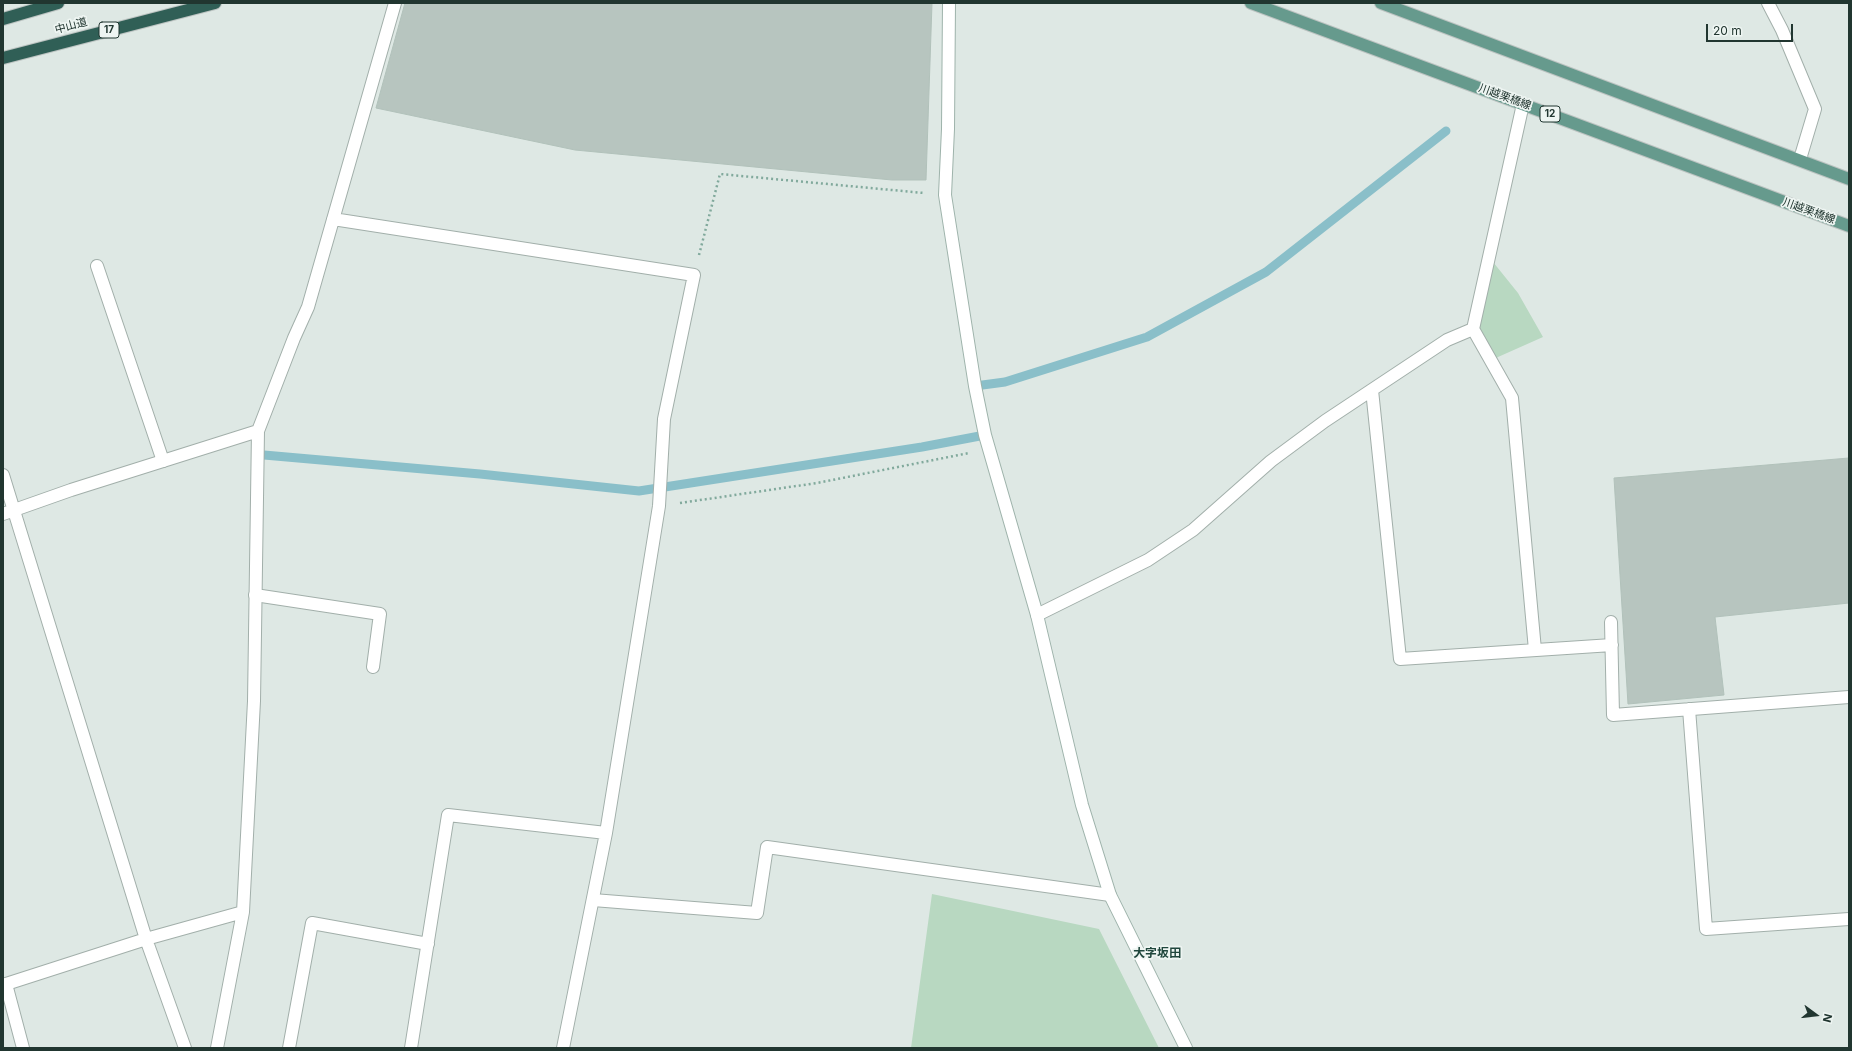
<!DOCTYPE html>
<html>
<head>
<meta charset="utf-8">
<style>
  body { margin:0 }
  #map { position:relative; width:1852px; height:1051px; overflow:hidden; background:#dee8e4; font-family:Inter,sans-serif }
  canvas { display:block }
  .frame { position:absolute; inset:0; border:4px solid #213630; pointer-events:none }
  .north { position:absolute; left:1796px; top:995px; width:40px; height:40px; -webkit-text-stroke:3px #eef5f2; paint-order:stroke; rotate:105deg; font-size:11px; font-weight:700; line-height:16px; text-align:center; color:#213630 }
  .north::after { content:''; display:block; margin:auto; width:14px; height:18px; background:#213630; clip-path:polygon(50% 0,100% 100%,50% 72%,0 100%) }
  .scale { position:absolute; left:1706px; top:24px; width:87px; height:18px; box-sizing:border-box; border:2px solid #213630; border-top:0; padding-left:5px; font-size:12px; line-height:14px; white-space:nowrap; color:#213630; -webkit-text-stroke:3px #eef5f2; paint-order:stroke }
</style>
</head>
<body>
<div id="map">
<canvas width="1852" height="1051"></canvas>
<div class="frame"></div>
<div class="north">N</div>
<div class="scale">20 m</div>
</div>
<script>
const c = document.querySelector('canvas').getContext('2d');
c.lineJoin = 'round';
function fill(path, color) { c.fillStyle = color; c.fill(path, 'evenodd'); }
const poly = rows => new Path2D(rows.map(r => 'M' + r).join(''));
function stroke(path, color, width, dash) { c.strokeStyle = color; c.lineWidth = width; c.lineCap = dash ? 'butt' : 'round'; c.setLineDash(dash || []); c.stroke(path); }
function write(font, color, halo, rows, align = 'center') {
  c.font = font + ' Inter,"Noto Sans JP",sans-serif'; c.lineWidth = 3.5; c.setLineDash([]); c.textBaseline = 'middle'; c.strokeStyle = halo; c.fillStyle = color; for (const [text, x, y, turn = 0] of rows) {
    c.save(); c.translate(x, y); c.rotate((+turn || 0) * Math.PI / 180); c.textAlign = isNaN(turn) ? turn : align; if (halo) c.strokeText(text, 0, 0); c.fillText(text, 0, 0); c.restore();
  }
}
fill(poly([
  [1489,257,1518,293,1543,337,1498,357,1492,362,1473,329],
  [932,894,1099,929,1159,1048,911,1048]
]), '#b8d8c1');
stroke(poly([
  [976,391,975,386,1005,382,1147,337,1266,272,1446,131],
  [264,455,480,474,639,491,922,447,985,435,984,429]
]), '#8abfc9', 9);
const building = poly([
  [405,3,932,3,926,180,892,180,575,150,376,108,405,3],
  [1849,458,1849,603,1715,617,1724,695,1628,704,1614,478,1849,458]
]);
fill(building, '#b7c5bf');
stroke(building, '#b1c1ba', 1);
const lane = poly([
  [97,266,163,461],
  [255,595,380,614,373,667],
  [593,900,757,913,767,847,1110,895],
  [6,984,23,1048]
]);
const street = poly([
  [1768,3,1782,30,1815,109,1800,159],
  [1523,104,1473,329,1512,398,1535,650],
  [333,219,694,275,664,419,659,506,606,833,563,1048],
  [1372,390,1400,659,1612,645],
  [3,475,146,939,185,1048],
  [3,514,71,490,258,431],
  [1037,615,1148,560,1193,530,1271,461,1325,421,1447,340,1473,329],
  [1611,622,1613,715,1849,697],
  [1689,709,1706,929,1849,919],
  [3,985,146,939,243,912],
  [217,1048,243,912,254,701,258,431,294,338,308,307,395,3],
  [289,1048,312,923,428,944],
  [411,1048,448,815,606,833]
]);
const secondary = poly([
  [949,3,948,129,945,195,975,386,985,435,1037,615,1082,805,1110,895,1186,1048]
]);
const primary = poly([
  [1251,3,1849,226],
  [1381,3,1849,179]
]);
const highway = poly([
  [3,19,58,3],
  [3,58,215,3]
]);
stroke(lane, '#a2afaa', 14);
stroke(street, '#a2afaa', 14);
stroke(secondary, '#9eb3ab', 14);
stroke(primary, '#bcc3c1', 14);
stroke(highway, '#bcc3c1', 14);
stroke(poly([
  [699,255,720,174,924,193],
  [680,503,817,483,969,453]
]), '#81a99c', 2.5, [2, 3]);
stroke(lane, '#fff', 12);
stroke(street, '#fff', 12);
stroke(secondary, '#fff', 12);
stroke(primary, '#669a8d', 12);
stroke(highway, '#305f56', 12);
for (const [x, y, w] of [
  [109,30,20],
  [1550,114,20]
]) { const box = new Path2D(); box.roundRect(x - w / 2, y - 8, w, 16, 3); c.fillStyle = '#eef5f2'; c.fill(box); stroke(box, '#213630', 1); }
write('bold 10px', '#213630', null, [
  ["17",109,30],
  ["12",1550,114]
]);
write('11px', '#213630', '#eef5f2', [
  ["中山道",71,26,-15],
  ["川越栗橋線",1505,97,20],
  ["川越栗橋線",1809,211,20]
]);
write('bold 12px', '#1f463c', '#eef5f2', [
  ["大字坂田",1157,953]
]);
</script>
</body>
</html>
